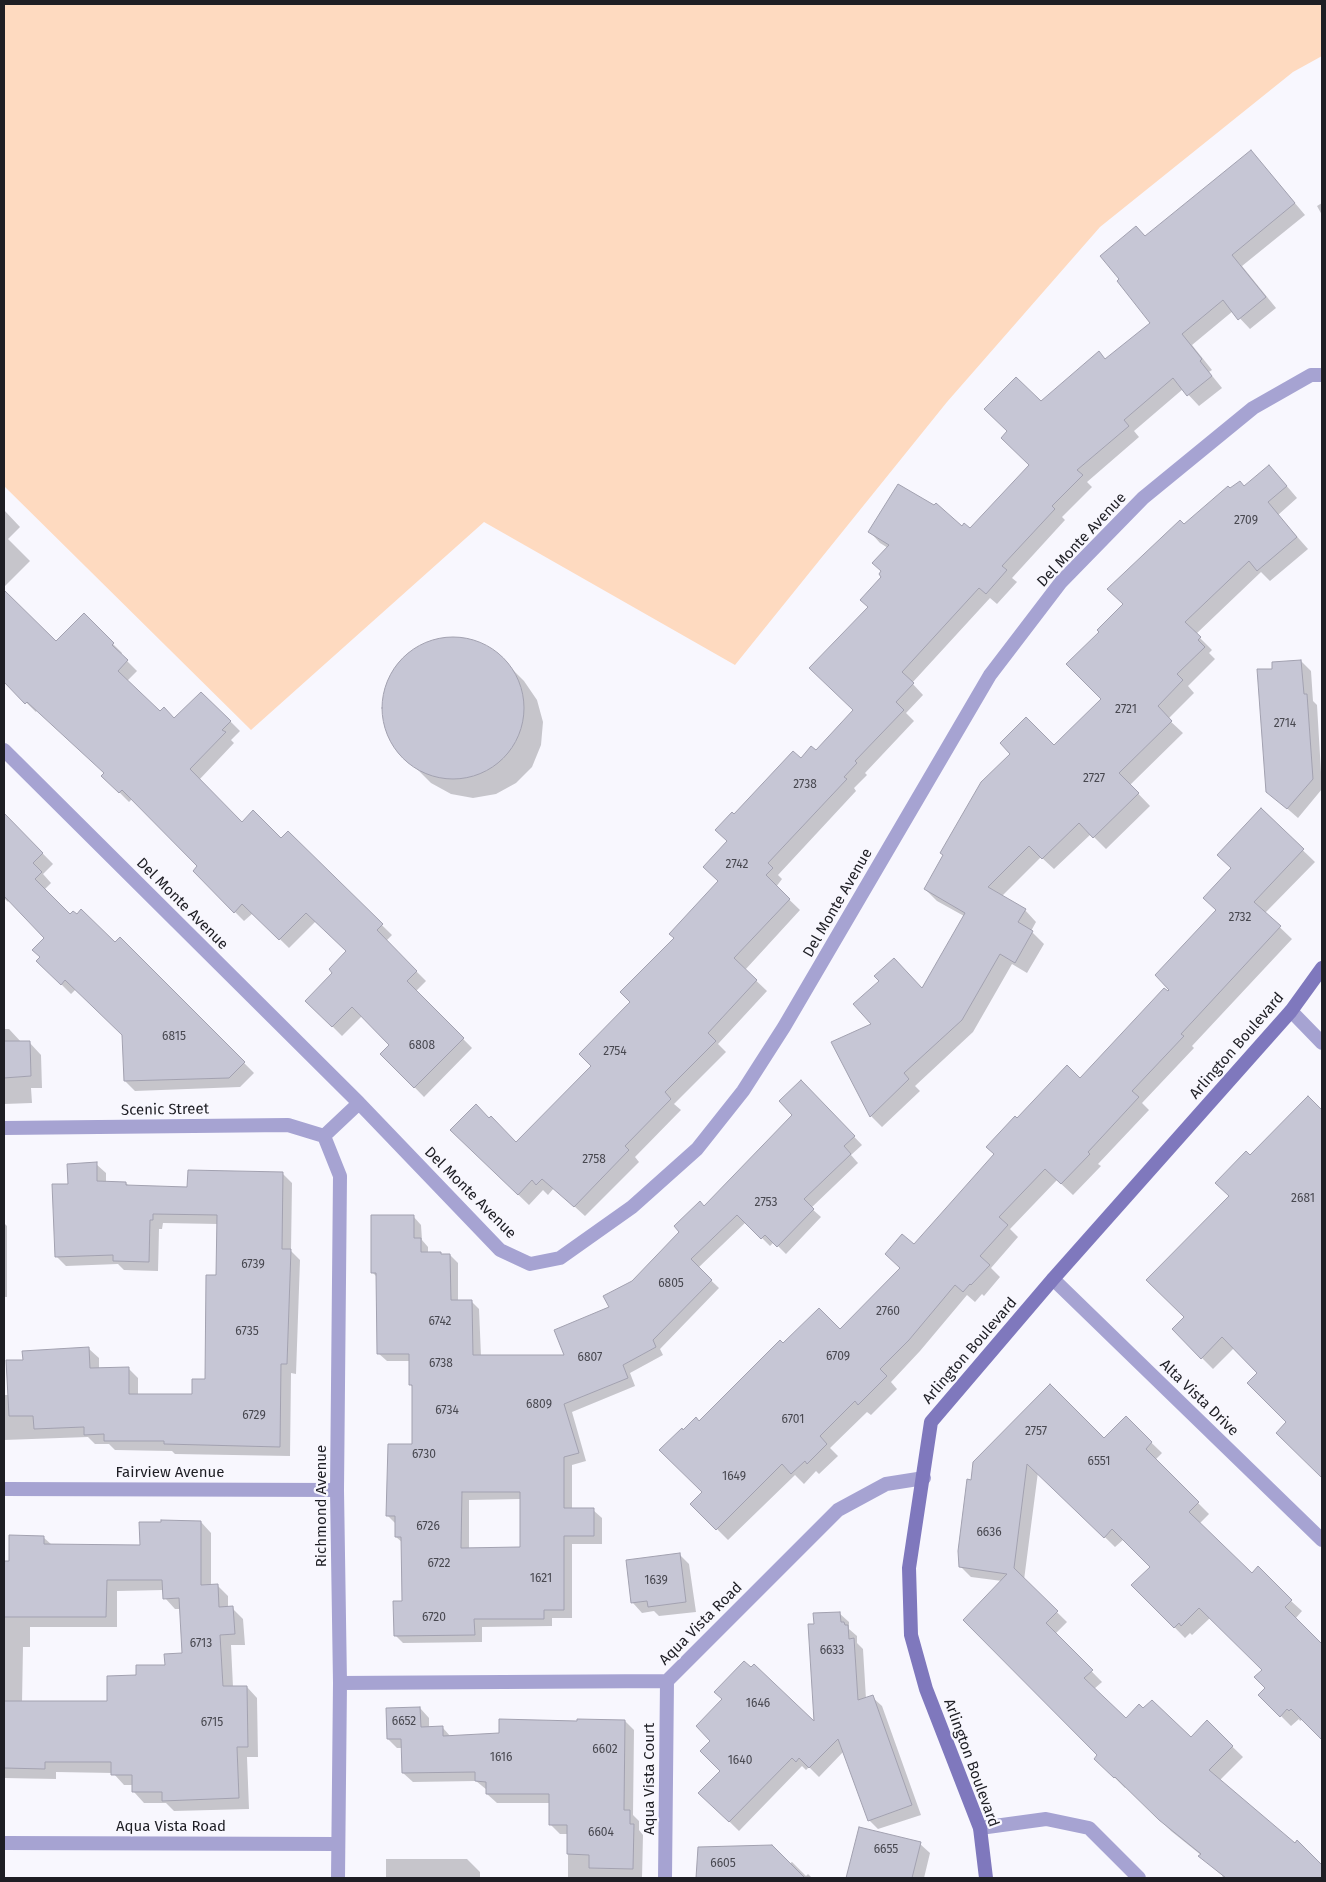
<!DOCTYPE html>
<html>
<head>
<meta charset="utf-8">
<style>
  body { margin:0 }
  #map { position:relative; width:1326px; height:1882px; overflow:hidden; background:#f8f7fe; font-family:"Fira Sans",sans-serif }
  canvas { display:block }
  .frame { position:absolute; inset:0; border:5px solid #1e1e24; pointer-events:none }
</style>
</head>
<body>
<div id="map">
<canvas width="1326" height="1882"></canvas>
<div class="frame"></div>
</div>
<script>
const c = document.querySelector('canvas').getContext('2d');
c.lineJoin = 'round';
function fill(path, color) { c.fillStyle = color; c.fill(path, 'evenodd'); }
const poly = rows => new Path2D(rows.map(r => 'M' + r).join(''));
function stroke(path, color, width, dash) { c.strokeStyle = color; c.lineWidth = width; c.lineCap = dash ? 'butt' : 'round'; c.setLineDash(dash || []); c.stroke(path); }
function write(font, color, halo, rows, align = 'center') {
  c.font = font + ' "Fira Sans",sans-serif'; c.lineWidth = 4.5; c.setLineDash([]); c.textBaseline = 'middle'; c.strokeStyle = halo; c.fillStyle = color; for (const [text, x, y, turn = 0] of rows) {
    c.save(); c.translate(x, y); c.rotate((+turn || 0) * Math.PI / 180); c.textAlign = isNaN(turn) ? turn : align; if (halo) c.strokeText(text, 0, 0); c.fillText(text, 0, 0); c.restore();
  }
}
fill(poly([
  [4,4,1322,4,1322,56,1293,72,1100,227,947,402,735,665,484,522,251,730,4,486]
]), '#fedac0');
fill(poly([
  [1251,151,1305,215,1242,266,1276,308,1250,329,1233,311,1192,345,1212,370,1209,372,1222,388,1199,406,1183,389,1134,431,1139,437,1087,482,1092,487,1062,517,1065,520,1012,578,1017,582,997,604,990,598,912,683,923,695,906,713,914,721,865,773,867,775,854,788,856,791,778,875,782,879,776,887,800,910,745,970,767,991,718,1044,726,1052,674,1104,681,1110,635,1157,639,1162,585,1216,554,1188,548,1195,543,1190,529,1205,462,1141,517,1144,593,1067,632,1002,676,939,719,881,734,816,801,759,816,752,854,710,869,607,883,577,888,548,880,543,870,532,962,528,970,530,1030,465,1040,402,1105,360,1152,323,1136,227,1146,237],
  [1322,203,1322,215,1317,206],
  [1280,478,1297,498,1278,515,1308,549,1270,581,1261,572,1196,634,1212,650,1209,653,1215,659,1188,686,1194,693,1168,719,1183,733,1130,785,1150,806,1106,849,1091,834,1054,869,1041,857,1001,897,1025,910,1036,922,1031,931,1044,944,1027,973,1012,964,973,1032,915,1086,920,1091,882,1127,871,1116,873,1024,922,989,964,916,937,901,925,889,1054,747,1102,699,1100,632,1124,604,1184,526,1230,490],
  [4,510,20,527,8,539,30,561,4,587],
  [4,592,56,643,84,615,122,653,121,655,137,671,127,681,160,713,174,719,230,721,240,731,231,740,234,743,199,780,242,824,282,840,288,833,392,935,386,941,426,981,416,991,472,1048,424,1097,382,1054,391,1045,362,1016,342,1036,307,1001,334,973,348,952,316,921,289,948,253,913,244,921,194,871,199,866,132,799,129,802,103,776,106,773,37,710,36,712,5,682,13,674,4,665],
  [441,639,464,639,486,646,504,661,524,681,537,700,543,722,541,745,532,767,516,783,496,794,473,798,451,794,431,783,394,746,385,725,383,702,389,680,401,661,419,646],
  [1301,661,1311,671,1313,701,1317,705,1322,789,1298,818,1267,791,1273,670],
  [1261,810,1315,862,1265,913,1292,939,1192,1046,1194,1048,1142,1103,1149,1110,1098,1164,1101,1166,1073,1195,1057,1180,1010,1229,1018,1237,991,1268,1000,1277,984,1296,982,1294,975,1302,967,1295,920,1351,891,1382,897,1389,871,1415,867,1412,830,1448,838,1456,819,1474,816,1471,804,1484,795,1475,728,1540,692,1504,703,1492,683,1431,699,1423,783,1345,840,1331,901,1269,914,1246,996,1155,1017,1120,1080,1079,1168,992,1217,911,1233,869],
  [4,814,53,864,43,874,51,883,44,890,70,915,115,943,120,938,254,1073,240,1087,135,1091,125,1081,123,1034,76,989,71,994,38,961,41,957,46,938,10,900,8,902,4,898],
  [4,1029,9,1029,22,1043,29,1042,41,1055,42,1088,31,1088,32,1103,4,1104],
  [809,1089,862,1145,851,1155,858,1163,811,1208,821,1217,786,1254,774,1242,770,1246,746,1222,698,1268,719,1288,660,1349,663,1355,630,1373,635,1386,572,1412,586,1461,572,1465,572,1510,593,1510,602,1518,602,1544,572,1544,572,1618,552,1618,552,1626,482,1627,482,1642,403,1643,395,1635,403,1602,403,1543,396,1537,396,1524,388,1516,413,1446,413,1388,410,1384,410,1361,387,1361,378,1353,377,1277,373,1273,413,1216,421,1225,422,1240,428,1247,428,1253,450,1255,458,1263,458,1301,471,1301,479,1309,481,1356,566,1356,633,1282,794,1115],
  [521,1499,521,1548,469,1550,469,1500],
  [1308,1097,1322,1112,1322,1313,1306,1330,1322,1346,1322,1477,1278,1433,1288,1422,1259,1373,1234,1348,1213,1369,1180,1336,1230,1196,1250,1157],
  [96,1164,106,1173,106,1182,126,1183,129,1186,189,1189,282,1173,292,1183,291,1251,300,1260,296,1374,291,1373,290,1456,175,1454,172,1451,115,1450,109,1444,95,1444,88,1437,4,1440,4,1446,4,1395,9,1395,24,1361,89,1349,99,1358,99,1369,128,1368,138,1378,138,1395,193,1395,206,1381,217,1277,218,1224,163,1223,162,1229,159,1229,158,1271,124,1270,118,1264,66,1266,56,1256,69,1185],
  [4,1223,7,1226,7,1297,4,1297],
  [1126,1418,1162,1453,1155,1460,1209,1514,1199,1524,1252,1574,1291,1601,1302,1611,1295,1619,1322,1646,1322,1738,1303,1719,1300,1721,1299,1719,1291,1726,1260,1695,1266,1688,1263,1670,1210,1618,1192,1635,1190,1633,1185,1638,1133,1585,1152,1567,1124,1539,1115,1547,1038,1472,1024,1580,1067,1622,1055,1634,1102,1682,1094,1689,1126,1720,1191,1739,1207,1722,1243,1757,1220,1780,1295,1844,1297,1842,1322,1866,1322,1878,1221,1878,1223,1876,1211,1866,1200,1856,1201,1855,1171,1831,1127,1786,1125,1788,1096,1759,1099,1755,1002,1581,971,1577,960,1566,974,1463,1104,1440],
  [201,1522,211,1533,211,1586,217,1585,228,1596,228,1608,232,1608,243,1619,245,1645,231,1645,233,1687,247,1687,257,1698,258,1757,247,1757,249,1809,174,1811,166,1803,144,1803,134,1792,134,1785,124,1785,113,1773,56,1772,56,1779,4,1778,4,1562,10,1562,43,1537,52,1545,141,1547],
  [164,1590,165,1598,175,1609,181,1609,184,1654,108,1703,22,1703,23,1647,30,1647,30,1627,117,1627,117,1591],
  [679,1554,689,1564,696,1612,659,1616,654,1611,642,1613,633,1603,627,1561],
  [839,1613,849,1622,849,1629,857,1636,857,1643,863,1649,866,1699,872,1697,882,1706,921,1815,878,1829,869,1820,844,1751,819,1777,809,1767,806,1770,802,1766,739,1831,700,1793,815,1724,815,1625],
  [420,1708,429,1718,429,1728,443,1728,451,1737,500,1734,579,1722,625,1721,634,1730,633,1815,639,1821,639,1830,643,1835,642,1878,568,1878,568,1834,560,1834,550,1824,551,1803,497,1803,487,1794,487,1790,476,1781,413,1782,403,1773,403,1748,397,1748,388,1739],
  [860,1828,920,1844,930,1853,924,1878,848,1878],
  [700,1848,789,1864,792,1862,806,1876,808,1874,812,1878,697,1878],
  [386,1859,467,1859,480,1872,480,1878,386,1878]
]), '#0003');
const building = poly([
  [1251,150,1295,203,1232,255,1266,297,1238,320,1223,300,1182,334,1202,359,1200,361,1212,376,1187,396,1173,378,1124,420,1129,426,1077,470,1083,475,1052,506,1055,509,1002,566,1007,570,986,594,979,588,902,672,914,683,896,702,904,710,855,761,857,763,844,777,847,779,768,863,773,868,766,875,790,899,734,958,757,980,708,1033,716,1041,665,1092,671,1099,625,1146,629,1150,574,1207,542,1179,536,1185,532,1180,518,1195,450,1130,476,1104,489,1118,491,1116,516,1142,591,1066,579,1054,630,1002,620,992,674,938,669,934,718,881,703,867,727,841,715,830,732,812,734,814,793,751,801,758,811,746,816,750,853,710,809,668,868,607,860,600,881,577,879,574,881,571,872,563,889,545,868,532,898,484,934,505,936,503,962,526,964,523,970,528,1029,465,1001,438,1007,431,984,409,1016,377,1041,401,1099,351,1105,359,1150,323,1117,281,1119,279,1100,256,1136,226,1145,236,1251,150],
  [1269,465,1287,486,1268,502,1297,537,1257,571,1249,561,1185,622,1201,637,1198,640,1205,647,1177,674,1183,680,1158,706,1172,721,1119,773,1139,793,1093,838,1079,823,1042,859,1029,846,988,887,1026,909,1018,922,1033,931,1015,963,1000,954,962,1020,904,1073,909,1079,870,1117,831,1042,871,1024,853,1004,879,981,874,976,894,958,922,988,965,913,924,889,943,855,940,853,981,782,1010,754,1000,743,1026,717,1054,745,1101,699,1066,664,1099,632,1097,630,1123,604,1107,589,1180,520,1184,524,1228,486,1230,488,1240,481,1244,486,1269,465],
  [4,590,56,641,84,613,114,643,112,645,128,660,118,671,160,711,164,707,174,718,201,692,231,721,222,730,226,732,190,769,242,822,253,810,281,838,288,831,383,924,377,930,417,971,407,981,464,1038,414,1088,380,1054,389,1045,352,1007,332,1027,305,1001,332,973,329,969,346,951,306,913,279,940,242,904,234,913,193,871,197,866,122,790,119,793,101,776,104,773,27,702,25,704,4,682,4,590],
  '382 708a71 71 0 1 1 142 0a71 71 0 1 1-142 0Z',
  [1301,660,1304,694,1307,694,1313,779,1287,809,1266,792,1257,669,1272,669,1272,662,1301,660],
  [1261,808,1304,849,1254,902,1281,926,1181,1034,1184,1036,1132,1091,1139,1097,1088,1152,1090,1154,1061,1184,1045,1169,999,1217,1008,1225,980,1256,990,1265,971,1285,970,1284,963,1292,955,1285,909,1340,880,1369,887,1376,858,1405,855,1401,820,1436,827,1444,807,1464,805,1461,791,1474,782,1464,716,1530,690,1504,702,1492,659,1450,682,1428,683,1430,696,1417,699,1421,780,1340,783,1343,819,1308,840,1329,900,1268,885,1254,902,1234,914,1244,994,1154,986,1147,1015,1116,1017,1118,1067,1065,1080,1078,1164,988,1168,991,1169,990,1155,975,1216,910,1203,898,1231,868,1217,855,1261,808],
  [4,813,43,853,33,863,42,872,35,879,70,914,73,911,77,914,81,909,115,942,120,937,245,1062,229,1078,124,1081,122,1035,65,980,61,985,36,961,40,957,32,950,44,938,4,896,4,813],
  [4,1041,30,1041,31,1076,4,1078,4,1041],
  [801,1080,855,1136,844,1146,851,1154,804,1199,814,1209,777,1247,765,1235,761,1239,737,1215,691,1259,712,1280,653,1340,656,1347,623,1365,628,1378,564,1404,579,1453,564,1457,564,1508,594,1508,594,1536,564,1536,564,1610,544,1610,544,1619,474,1619,475,1635,394,1636,393,1601,402,1601,401,1537,395,1537,395,1516,386,1516,388,1444,412,1444,412,1385,409,1385,409,1354,377,1354,376,1273,371,1273,371,1215,414,1215,414,1238,421,1238,421,1252,441,1252,441,1254,450,1254,451,1300,472,1300,473,1355,564,1355,554,1330,609,1307,603,1296,632,1281,679,1232,674,1226,700,1201,704,1206,792,1115,779,1101,801,1080],
  [462,1492,520,1492,520,1547,461,1548,462,1492],
  [1308,1096,1322,1110,1322,1478,1276,1433,1286,1422,1247,1383,1257,1373,1222,1337,1201,1359,1172,1329,1184,1317,1146,1280,1229,1196,1215,1183,1246,1151,1250,1155,1308,1096],
  [97,1162,97,1181,126,1182,126,1185,187,1187,188,1170,283,1172,282,1249,291,1249,287,1364,281,1364,280,1447,164,1444,164,1441,104,1441,104,1434,84,1435,84,1427,34,1429,33,1416,9,1416,6,1360,23,1360,22,1351,89,1347,90,1368,129,1367,129,1394,192,1394,192,1379,205,1379,206,1275,216,1275,217,1215,153,1214,153,1220,150,1220,149,1262,113,1261,113,1255,55,1257,52,1184,68,1184,67,1164,97,1162],
  [1050,1384,1104,1438,1126,1416,1152,1442,1146,1449,1199,1502,1189,1512,1252,1573,1258,1566,1292,1600,1285,1607,1322,1644,1322,1740,1291,1709,1289,1711,1287,1709,1280,1717,1258,1695,1265,1688,1254,1677,1262,1670,1199,1608,1181,1626,1179,1623,1174,1628,1131,1585,1150,1567,1112,1529,1104,1538,1027,1464,1014,1568,1058,1611,1046,1623,1093,1670,1084,1678,1126,1718,1139,1704,1143,1708,1152,1700,1191,1737,1207,1720,1233,1746,1209,1770,1295,1843,1297,1840,1322,1865,1322,1878,1226,1878,1198,1856,1201,1854,1159,1820,1115,1777,1114,1778,1094,1759,1097,1755,963,1620,1007,1574,959,1567,958,1551,967,1479,971,1480,973,1462,1050,1384],
  [161,1520,201,1521,201,1585,218,1584,219,1607,233,1606,235,1634,220,1635,223,1686,247,1686,248,1747,237,1747,239,1798,162,1801,162,1792,132,1792,132,1775,111,1775,111,1762,45,1762,45,1769,4,1768,4,1701,107,1701,107,1676,136,1675,136,1665,165,1665,164,1654,182,1653,179,1598,163,1599,162,1580,107,1580,106,1617,4,1617,4,1561,9,1561,9,1535,44,1536,44,1544,140,1545,139,1522,161,1522,161,1520],
  [680,1553,686,1602,648,1607,647,1601,631,1603,626,1560,680,1553],
  [840,1612,841,1622,844,1622,845,1625,848,1625,849,1639,854,1638,858,1700,873,1695,912,1805,868,1821,838,1739,809,1768,799,1758,796,1762,792,1758,729,1822,698,1793,720,1771,700,1751,710,1741,696,1726,722,1699,714,1692,744,1661,751,1667,754,1664,814,1721,808,1624,814,1624,813,1613,840,1612],
  [420,1707,421,1727,443,1726,443,1736,499,1733,499,1719,577,1721,577,1719,625,1720,624,1810,630,1810,630,1824,634,1824,633,1869,589,1868,589,1855,567,1854,567,1825,549,1825,549,1794,486,1794,486,1782,475,1781,475,1772,402,1773,401,1739,387,1739,386,1708,420,1707],
  [859,1827,921,1842,912,1878,846,1878,859,1827],
  [772,1845,805,1878,696,1878,698,1847,772,1845]
]);
fill(building, '#c6c6d5');
stroke(building, '#a2a1b0', 1);
stroke(poly([
  [4,750,359,1103,500,1250,530,1264,560,1258,632,1207,697,1149,743,1091,784,1027,990,675,1061,582,1143,498,1253,408,1311,375,1322,375],
  [1291,1011,1322,1043],
  [4,1128,288,1125,324,1136],
  [324,1136,340,1176,337,1490,340,1683,338,1878],
  [324,1136,359,1103],
  [1053,1279,1322,1540],
  [4,1489,337,1490],
  [340,1683,667,1681,838,1510,886,1484,924,1478],
  [980,1828,1046,1819,1089,1828,1139,1878],
  [4,1843,338,1844],
  [665,1878,667,1681]
]), '#a6a3d2', 14);
stroke(poly([
  [986,1878,980,1828,926,1689,911,1635,909,1568,931,1422,1053,1279,1291,1011,1322,968]
]), '#7f78bd', 14);
write('12px', '#484850', null, [
  ["2709",1246,521],
  ["2721",1126,710],
  ["2714",1285,724],
  ["2727",1094,779],
  ["2738",805,785],
  ["2742",737,865],
  ["2732",1240,918],
  ["6815",174,1037],
  ["6808",422,1046],
  ["2754",615,1052],
  ["2758",594,1160],
  ["2681",1303,1199],
  ["2753",766,1203],
  ["6739",253,1265],
  ["6805",671,1284],
  ["2760",888,1312],
  ["6742",440,1322],
  ["6735",247,1332],
  ["6709",838,1357],
  ["6807",590,1358],
  ["6738",441,1364],
  ["6809",539,1405],
  ["6734",447,1411],
  ["6729",254,1416],
  ["6701",793,1420],
  ["2757",1036,1432],
  ["6730",424,1455],
  ["6551",1099,1462],
  ["1649",734,1477],
  ["6726",428,1527],
  ["6636",989,1533],
  ["6722",439,1564],
  ["1621",541,1579],
  ["1639",656,1581],
  ["6720",434,1618],
  ["6713",201,1644],
  ["6633",832,1651],
  ["1646",758,1704],
  ["6652",404,1722],
  ["6715",212,1723],
  ["6602",605,1750],
  ["1616",501,1758],
  ["1640",740,1761],
  ["6604",601,1833],
  ["6655",886,1850],
  ["6605",723,1864]
]);
write('15px', '#1e1e24', '#f8f7fe', [
  ["Del Monte Avenue",1082,540,-47],
  ["Del Monte Avenue",838,903,-60],
  ["Del Monte Avenue",182,904,45],
  ["Arlington Boulevard",1237,1046,-49],
  ["Scenic Street",165,1110,-1],
  ["Del Monte Avenue",470,1193,45],
  ["Arlington Boulevard",970,1351,-49],
  ["Alta Vista Drive",1199,1398,44],
  ["Fairview Avenue",170,1473],
  ["Richmond Avenue",322,1506,-90],
  ["Aqua Vista Road",701,1624,-45],
  ["Arlington Boulevard",971,1763,70],
  ["Aqua Vista Court",650,1779,-90],
  ["Aqua Vista Road",171,1827]
]);
</script>
</body>
</html>
